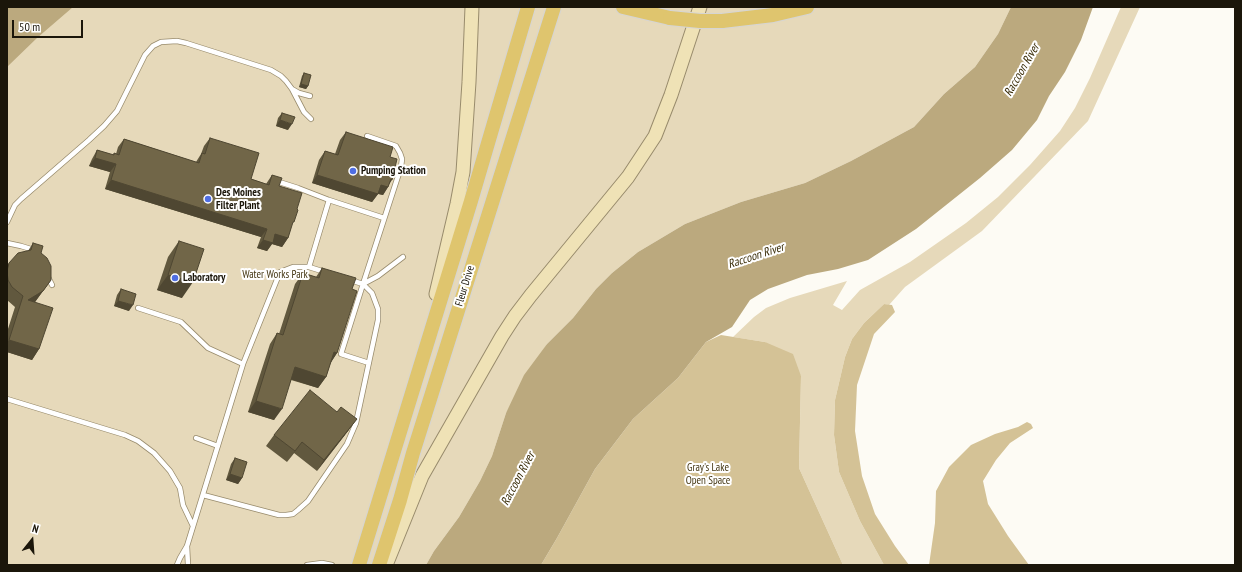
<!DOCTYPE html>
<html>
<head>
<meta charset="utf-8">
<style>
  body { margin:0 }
  #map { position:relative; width:1242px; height:572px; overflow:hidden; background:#fdfbf4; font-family:"PT Sans Narrow",sans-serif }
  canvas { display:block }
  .frame { position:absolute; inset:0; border:8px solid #1b160a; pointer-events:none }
  .north { position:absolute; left:12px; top:520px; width:40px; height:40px; -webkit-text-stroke:3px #fff; paint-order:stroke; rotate:17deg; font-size:11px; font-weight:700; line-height:16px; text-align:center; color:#1b160a }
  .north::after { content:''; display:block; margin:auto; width:14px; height:18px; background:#1b160a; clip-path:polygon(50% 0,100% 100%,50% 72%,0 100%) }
  .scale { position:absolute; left:12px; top:20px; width:71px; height:18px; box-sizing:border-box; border:2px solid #1b160a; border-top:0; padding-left:5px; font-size:12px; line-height:14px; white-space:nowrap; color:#1b160a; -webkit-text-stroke:3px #fff; paint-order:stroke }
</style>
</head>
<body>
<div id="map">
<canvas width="1242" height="572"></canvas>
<div class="frame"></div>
<div class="north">N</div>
<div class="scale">50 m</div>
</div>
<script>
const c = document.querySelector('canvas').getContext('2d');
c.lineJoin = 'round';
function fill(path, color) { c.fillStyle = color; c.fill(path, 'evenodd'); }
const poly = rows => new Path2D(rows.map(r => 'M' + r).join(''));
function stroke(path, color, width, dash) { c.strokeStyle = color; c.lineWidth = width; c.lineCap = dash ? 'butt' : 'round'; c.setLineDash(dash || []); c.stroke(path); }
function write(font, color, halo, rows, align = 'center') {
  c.font = font + ' "PT Sans Narrow",sans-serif'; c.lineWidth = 4; c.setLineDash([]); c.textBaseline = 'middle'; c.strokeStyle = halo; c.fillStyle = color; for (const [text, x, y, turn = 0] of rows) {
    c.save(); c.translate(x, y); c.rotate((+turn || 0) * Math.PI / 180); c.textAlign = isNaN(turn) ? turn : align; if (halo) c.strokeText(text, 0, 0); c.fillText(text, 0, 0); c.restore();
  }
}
fill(poly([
  [7,7,1011,7,998,34,975,67,944,94,914,127,851,161,805,183,741,202,685,224,638,252,612,273,596,289,573,318,547,344,506,413,492,456,480,481,459,517,434,551,426,565,7,565],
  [1121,7,1140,7,1088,121,982,231,905,287,889,305,884,304,864,323,852,339,845,357,835,400,834,435,839,472,860,521,884,565,843,565,799,468,801,376,765,342,733,337,754,317,766,308,790,298,847,281,833,305,842,310,860,290,910,262,966,223,998,197,1030,165,1060,131,1075,108,1090,78]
]), '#e6d9ba');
fill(poly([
  [884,304,892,305,895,312,874,334,857,385,855,431,862,476,875,514,895,546,909,565,884,565,860,521,839,472,834,435,835,400,845,357,852,339,864,323],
  [721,335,765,342,793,354,801,376,799,468,843,565,541,565,557,538,595,469,633,419,678,378,706,342],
  [1027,422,1031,424,1033,428,1010,443,996,460,983,481,988,504,1008,536,1029,565,929,565,935,523,936,491,949,467,971,445,995,434,1018,427]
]), '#d4c296');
fill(poly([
  [7,7,73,7,37,38,7,67],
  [1011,7,1093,7,1081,40,1065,72,1049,96,1037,120,1012,150,980,178,916,229,868,260,838,269,807,275,768,289,750,300,732,327,706,342,678,378,633,419,595,469,557,538,541,565,426,565,434,551,459,517,480,481,492,456,506,413,524,375,547,344,573,318,596,289,612,273,638,252,685,224,741,202,805,183,851,161,914,127,944,94,975,67,998,34]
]), '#bba97e');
const lane = poly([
  [292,89,299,93,310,96],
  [367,136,396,146,400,153,402,159,401,167,363,284,378,276,403,257],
  [276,180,276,181,298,188,329,200,384,218],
  [7,222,15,205,21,199,89,140,104,126,117,111,145,55,153,46,161,42,177,41,186,43,271,70,281,76,286,81,292,89,304,112,311,119],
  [7,243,21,246,34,250],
  [309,267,329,200],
  [48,277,52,285],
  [363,284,341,354,369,363],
  [138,308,181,322,208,348,243,364],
  [7,399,125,435,138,441,154,453,170,471,180,488,183,505,193,526],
  [196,438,218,446],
  [203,495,279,515,286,515,293,514,298,510,308,501,347,444,356,423,378,320,378,309,372,293,363,284,350,280],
  [187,546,188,565],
  [177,565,180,558,187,546,243,364,280,272,293,267,309,267,325,272],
  [307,565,322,563,332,565]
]);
const secondary = poly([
  [436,294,457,204,463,172,469,82,472,7],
  [386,565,422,476,502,336,515,316,531,295,628,177,655,136,671,95,700,7]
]);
const primary = poly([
  [623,7,670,18],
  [722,21,773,15,807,7],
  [359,565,471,201,528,7],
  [379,565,400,500,413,453,554,7]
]);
stroke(lane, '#988b6c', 6);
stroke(secondary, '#988b6c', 15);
stroke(primary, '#d6d5d3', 16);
stroke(lane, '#fff', 4.5);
stroke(secondary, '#efe2b6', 13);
stroke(primary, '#dfc56e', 14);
const primaryBridge = poly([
  [670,18,700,21,722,21]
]);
stroke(primaryBridge, '#d6d5d3', 16, []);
stroke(primaryBridge, '#dfc56e', 14);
fill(poly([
  [304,73,308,86,306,89,299,87,302,76],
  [282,113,288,130,276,126,278,118],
  [346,132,390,157,389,184,388,187,383,195,378,194,372,202,312,183,319,160,325,151,335,154,340,140],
  [210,138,251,179,266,184,272,175,279,186,291,228,288,238,282,247,272,244,267,251,257,248,261,237,105,189,110,172,89,166,92,159,97,150,113,155,114,153,116,154,118,147,124,139,196,162,201,154,204,146],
  [179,241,182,298,157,290,168,257],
  [33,243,41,253,51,280,35,302,39,349,32,360,7,352,7,332,15,307,7,300,7,266,9,263,28,251],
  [322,268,352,289,337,353,331,362,326,377,318,388,291,380,274,420,248,412,270,344,277,333,279,334,295,284,303,273,316,277],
  [121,289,129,311,114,306,117,295],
  [337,412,356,420,348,431,317,471,294,453,287,462,266,446,274,435],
  [235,458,242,478,238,484,226,480,231,464]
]), '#61583e');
fill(poly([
  [301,84,308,86,306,89,299,87],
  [280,120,292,124,288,130,276,126],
  [95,158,116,164,110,172,89,166],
  [317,175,378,194,372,202,312,183],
  [391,179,392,180,387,187,388,187,383,195,375,193,381,185],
  [111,180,267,229,261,237,105,189],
  [275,234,288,238,282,247,272,244,267,251,257,248,263,240],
  [168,275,193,282,182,298,157,290],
  [51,280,35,302,28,300],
  [118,301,133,305,129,311,114,306],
  [9,340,39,349,32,360,7,352,7,342],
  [334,352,337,353,330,364],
  [295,367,326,377,318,388,287,378],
  [256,401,282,409,274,420,248,412],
  [356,420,348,431,317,471,324,460],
  [302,442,294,453,287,462,295,451],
  [230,474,242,478,238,484,226,480]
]), '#4f4732');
const building = poly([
  [304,73,311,75,308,86,301,84,304,73],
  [282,113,295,117,292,124,280,120,282,113],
  [346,132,393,147,390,157,397,159,392,180,391,179,388,187,381,185,378,194,317,175,325,151,338,155,346,132],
  [210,138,259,153,251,179,269,185,272,175,282,178,279,186,302,193,297,209,298,210,294,222,293,222,288,238,275,234,273,243,263,240,267,229,111,180,116,164,95,158,97,150,114,155,114,153,119,155,124,139,199,163,202,153,205,154,210,138],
  [179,241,204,249,193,282,168,275,179,241],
  [33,243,43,246,41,253,47,258,51,266,51,280,43,291,28,300,53,308,39,349,9,340,23,296,12,287,8,280,7,271,9,263,18,253,31,250,33,243],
  [322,268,356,278,352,289,357,291,337,353,334,352,326,377,295,367,282,409,256,401,277,333,283,335,303,273,319,278,322,268],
  [121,289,136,294,133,305,118,301,121,289],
  [310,390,337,412,341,407,357,419,324,460,302,442,295,451,274,435,310,390],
  [235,458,247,462,242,478,230,474,235,458]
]);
fill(building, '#716648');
stroke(building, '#4f4732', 1);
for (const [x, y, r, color] of [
  [353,171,4,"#4f6ee3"],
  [208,199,4,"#4f6ee3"],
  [175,278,4,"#4f6ee3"]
]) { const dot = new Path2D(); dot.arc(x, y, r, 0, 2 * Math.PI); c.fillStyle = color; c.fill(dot); stroke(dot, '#fff', 1.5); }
write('bold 11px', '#1b160a', '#fff', [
  ["Pumping Station",361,171],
  ["Des Moines",216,193],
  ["Filter Plant",216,206],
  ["Laboratory",183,278]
], 'left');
write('11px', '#443612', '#fff', [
  ["Water Works Park",275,275],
  ["Gray's Lake",708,468],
  ["Open Space",708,481]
]);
write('11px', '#1b160a', '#fff', [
  ["Fleur Drive",465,286,-73]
]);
write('italic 12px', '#382b06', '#fff', [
  ["Raccoon River",1022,70,-60],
  ["Raccoon River",756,256,-18],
  ["Raccoon River",518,479,-62]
]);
</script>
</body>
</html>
